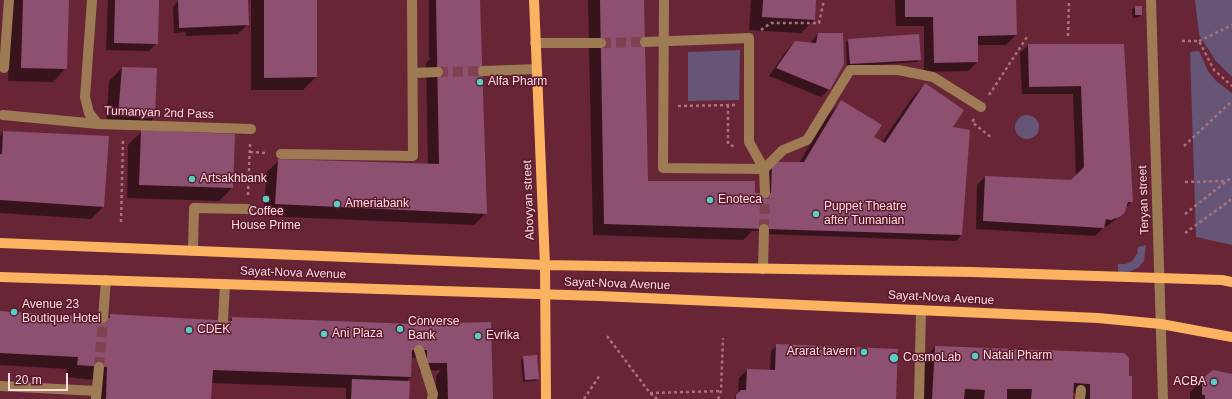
<!DOCTYPE html>
<html>
<head>
<meta charset="utf-8">
<style>
  body { margin:0 }
  #map { position:relative; width:1232px; height:399px; overflow:hidden; background:#672536; font-family:Helvetica,sans-serif }
  canvas { display:block }
  .scale { position:absolute; left:8px; top:373px; width:60px; height:18px; box-sizing:border-box; border:2px solid #fedde2; border-top:0; padding-left:5px; font-size:12px; line-height:14px; white-space:nowrap; color:#fedde2; -webkit-text-stroke:3px #5a1a2c; paint-order:stroke }
</style>
</head>
<body>
<div id="map">
<canvas width="1232" height="399"></canvas>
<div class="scale">20 m</div>
</div>
<script>
const c = document.querySelector('canvas').getContext('2d');
c.lineJoin = 'round';
function fill(path, color) { c.fillStyle = color; c.fill(path, 'evenodd'); }
const poly = rows => new Path2D(rows.map(r => 'M' + r).join(''));
function stroke(path, color, width, dash) { c.strokeStyle = color; c.lineWidth = width; c.lineCap = dash ? 'butt' : 'round'; c.setLineDash(dash || []); c.stroke(path); }
function write(font, color, halo, rows, align = 'center') {
  c.font = font + ' Helvetica,sans-serif'; c.lineWidth = 3; c.setLineDash([]); c.textBaseline = 'middle'; c.strokeStyle = halo; c.fillStyle = color; for (const [text, x, y, turn = 0] of rows) {
    c.save(); c.translate(x, y); c.rotate((+turn || 0) * Math.PI / 180); c.textAlign = isNaN(turn) ? turn : align; if (halo) c.strokeText(text, 0, 0); c.fillText(text, 0, 0); c.restore();
  }
}
fill(poly([
  [1195,0,1232,0,1232,77,1216,61,1199,35],
  [740,50,739,100,688,101,688,52],
  [1199,51,1208,71,1216,81,1232,93,1232,245,1196,237,1190,52],
  '1015 127a12 12 0 1 1 24 0a12 12 0 1 1-24 0Z',
  [1146,245,1144,261,1138,268,1129,272,1118,274,1118,264,1126,264,1132,261,1137,254,1138,247]
]), '#675578');
fill(poly([
  [11,0,68,0,66,68,53,82,8,81],
  [108,0,158,0,157,43,149,51,106,50],
  [185,0,247,0,248,24,238,34,186,36,186,32,174,33,173,7,178,1],
  [251,0,316,0,316,77,303,90,251,90],
  [429,0,479,0,486,213,474,225,263,216,267,172,279,160,428,165,426,63,431,58,429,58],
  [588,0,642,0,647,182,754,194,767,194,767,168,799,163,828,115,841,102,873,138,882,142,912,98,925,84,961,235,956,241,766,234,766,231,752,231,743,240,593,235],
  [751,0,815,0,814,20,801,33,749,30],
  [895,0,1015,0,1016,35,1006,45,977,45,977,62,968,71,924,72,924,26,896,26],
  [1135,7,1141,15,1139,17,1133,18,1132,10],
  [818,34,829,89,821,97,769,76,787,50,795,42,810,43],
  [848,40,920,59,917,62,847,67,846,42],
  [1028,45,1123,45,1132,201,1115,220,1107,226,1104,227,1095,236,976,229,977,185,985,177,1071,181,1076,176,1073,94,1022,94,1020,53],
  [122,68,154,118,141,131,106,128,109,81],
  [142,131,234,135,232,188,219,201,127,198,128,145],
  [3,132,103,207,91,219,0,213,0,136],
  [0,312,107,319,111,315,229,321,233,318,412,325,492,399,436,399,436,376,441,370,419,371,419,357,411,358,411,377,406,382,408,399,346,399,346,388,211,383,210,399,93,399,94,380,66,377,67,369,0,365],
  [777,345,895,399,734,399,738,394,739,378,747,370,770,371,771,351],
  [935,347,1128,377,1131,399,1080,399,1080,393,1072,393,1072,399,923,399,925,357],
  [524,357,538,378,535,381,523,382,521,360],
  [1232,375,1232,399,1190,399,1190,392,1202,380]
]), '#0007');
fill(poly([
  [23,0,69,0,67,69,21,68],
  [115,0,159,0,158,44,114,43],
  [178,0,248,0,249,25,179,28],
  [264,0,317,0,317,77,264,78],
  [436,0,480,0,487,214,275,204,278,159,439,164],
  [600,0,644,0,648,181,755,181,755,193,771,193,772,162,804,162,841,100,882,125,874,137,885,143,925,83,964,110,953,127,970,130,962,235,604,224],
  [763,0,816,0,815,20,762,17],
  [905,0,1016,0,1017,35,978,36,978,62,934,63,933,17,905,17],
  [1135,6,1142,6,1142,15,1135,15],
  [818,33,843,33,844,64,830,90,776,68,795,41,816,43],
  [919,34,921,60,850,64,848,39],
  [1028,44,1124,44,1133,202,1128,202,1125,212,1121,216,1111,220,1106,219,1104,228,983,221,985,176,1071,180,1084,167,1081,86,1029,87],
  [122,67,157,68,155,118,118,116],
  [141,130,235,134,233,188,139,185],
  [3,131,109,136,104,207,0,200,0,154,2,154],
  [0,311,110,318,110,314,232,321,232,317,413,324,491,322,493,399,448,399,447,363,427,363,427,350,412,350,411,377,213,370,211,399,106,399,107,367,77,365,78,357,0,353],
  [776,344,898,349,896,399,736,399,736,395,741,390,746,390,747,369,775,370],
  [935,346,1124,353,1129,358,1129,376,1132,376,1132,399,1090,399,1090,384,1074,383,1073,399,1031,399,1032,389,1007,389,1007,399,984,399,985,390,965,389,964,399,932,399],
  [537,355,539,379,525,380,523,356],
  [1213,370,1232,374,1232,399,1205,399,1205,395,1202,395,1202,379],
  [352,379,410,381,409,399,351,399]
]), '#8e5071');
stroke(poly([
  [601,43,645,42],
  [438,72,483,71],
  [764,229,765,193],
  [99,367,103,318]
]), '#7e4150', 10, [10, 5]);
stroke(poly([
  [761,30,771,23,819,23,824,0],
  [1068,36,1069,0],
  [1182,41,1199,41,1214,70,1232,86],
  [1199,41,1232,25],
  [989,95,1027,37],
  [728,105,728,144,735,147],
  [678,106,735,105],
  [974,119,972,122,992,138],
  [1184,146,1232,101],
  [250,152,267,153],
  [1185,182,1227,181],
  [248,195,250,144],
  [1185,214,1232,177],
  [121,222,123,139],
  [1185,233,1232,199],
  [419,324,419,316],
  [607,336,650,393,657,399],
  [650,393,721,391],
  [584,399,600,375],
  [718,399,721,391,723,338]
]), '#a7737f', 2.5, [3, 3]);
stroke(poly([
  [92,0,85,97,89,113,98,124,251,129],
  [664,0,663,168,764,169,783,150,807,140,850,70,898,70,933,77,981,107],
  [1151,0,1163,399],
  [645,42,749,38,749,142,764,169,765,193],
  [535,43,601,43],
  [4,68,9,0],
  [483,71,537,69],
  [413,73,438,72],
  [3,115,98,124],
  [281,154,413,156,412,0],
  [193,251,194,208,248,209],
  [763,269,764,229],
  [103,318,106,280],
  [223,320,225,284],
  [419,350,433,394,432,399],
  [0,386,97,391],
  [96,399,99,367],
  [919,399,921,310],
  [1080,399,1081,390]
]), '#9e7b55', 10);
stroke(poly([
  [534,0,545,265,546,399],
  [0,243,545,265,972,272,1222,280,1232,282],
  [0,277,599,296,1098,318,1161,324,1232,337]
]), '#fbb362', 10);
for (const [x, y, r, color] of [
  [480,82,4,"#56cec4"],
  [192,179,4,"#56cec4"],
  [266,199,4,"#56cec4"],
  [710,200,4,"#56cec4"],
  [337,204,4,"#56cec4"],
  [816,214,4,"#56cec4"],
  [14,312,4,"#56cec4"],
  [400,329,4,"#56cec4"],
  [189,330,4,"#56cec4"],
  [324,334,4,"#56cec4"],
  [478,336,4,"#56cec4"],
  [864,352,4,"#56cec4"],
  [975,356,4,"#56cec4"],
  [894,358,5,"#56cec4"],
  [1214,382,4,"#56cec4"]
]) { const dot = new Path2D(); dot.arc(x, y, r, 0, 2 * Math.PI); c.fillStyle = color; c.fill(dot); stroke(dot, '#5a1a2c', 1.5); }
write('12px', '#fedde2', '#5a1a2c', [
  ["Alfa Pharm",488,82],
  ["Artsakhbank",200,179],
  ["Enoteca",718,200],
  ["Ameriabank",345,204],
  ["Puppet Theatre",824,207],
  ["after Tumanian",824,221],
  ["Coffee",266,212,"center"],
  ["House Prime",266,226,"center"],
  ["Avenue 23",22,305],
  ["Boutique Hotel",22,319],
  ["Converse",408,322],
  ["Bank",408,336],
  ["CDEK",197,330],
  ["Ani Plaza",332,334],
  ["Evrika",486,336],
  ["Ararat tavern",856,352,"right"],
  ["Natali Pharm",983,356],
  ["CosmoLab",903,358],
  ["ACBA",1206,382,"right"]
], 'left');
write('12px', '#fedde2', '#5a1a2c', [
  ["Tumanyan 2nd Pass",159,113,2],
  ["Abovyan street",529,200,-92],
  ["Teryan street",1144,200,-92],
  ["Sayat-Nova Avenue",293,273,2],
  ["Sayat-Nova Avenue",617,284,2],
  ["Sayat-Nova Avenue",941,298,3]
]);
</script>
</body>
</html>
